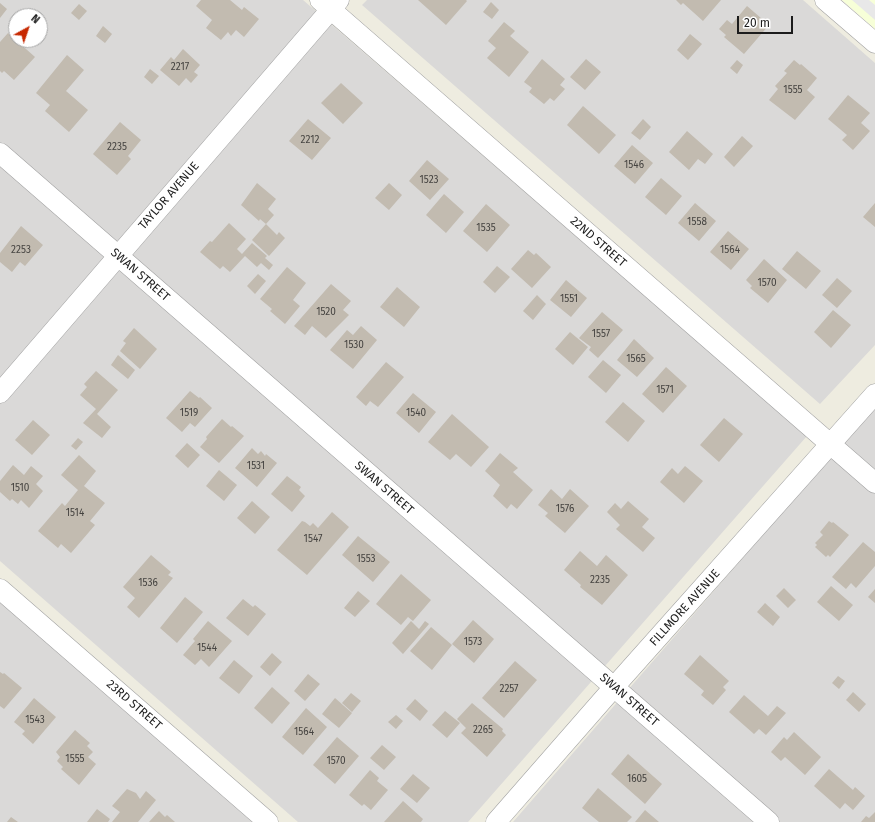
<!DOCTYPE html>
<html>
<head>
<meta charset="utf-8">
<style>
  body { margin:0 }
  #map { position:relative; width:875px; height:822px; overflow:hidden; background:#eeece0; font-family:"Fira Sans",sans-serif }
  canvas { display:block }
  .north { position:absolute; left:8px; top:8px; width:40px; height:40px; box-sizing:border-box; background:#fff; border:1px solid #a4a4a4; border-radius:50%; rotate:40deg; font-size:11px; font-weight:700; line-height:16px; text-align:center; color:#1c1c1c }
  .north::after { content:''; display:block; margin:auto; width:14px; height:18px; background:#c72800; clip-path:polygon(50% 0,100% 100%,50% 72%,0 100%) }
  .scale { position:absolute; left:737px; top:16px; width:56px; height:18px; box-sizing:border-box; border:2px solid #1c1c1c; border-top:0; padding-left:5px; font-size:12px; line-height:14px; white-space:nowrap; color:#1c1c1c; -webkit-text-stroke:3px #fff; paint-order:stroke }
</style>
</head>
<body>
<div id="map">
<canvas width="875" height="822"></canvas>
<div class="north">N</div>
<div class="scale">20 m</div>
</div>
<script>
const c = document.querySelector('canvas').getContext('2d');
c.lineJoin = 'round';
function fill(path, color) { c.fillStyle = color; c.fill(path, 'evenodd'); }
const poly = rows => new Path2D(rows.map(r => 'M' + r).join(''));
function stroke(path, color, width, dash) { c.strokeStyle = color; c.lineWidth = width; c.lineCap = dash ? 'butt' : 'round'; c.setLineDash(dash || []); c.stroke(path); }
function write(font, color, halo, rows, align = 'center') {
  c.font = font + ' "Fira Sans",sans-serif'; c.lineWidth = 3.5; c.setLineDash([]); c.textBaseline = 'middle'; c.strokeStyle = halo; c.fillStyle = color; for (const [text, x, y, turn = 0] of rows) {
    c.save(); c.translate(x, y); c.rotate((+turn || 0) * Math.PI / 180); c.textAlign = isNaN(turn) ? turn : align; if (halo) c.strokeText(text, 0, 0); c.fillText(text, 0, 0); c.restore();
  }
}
fill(poly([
  [0,0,303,0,807,436,468,822,298,822,0,561],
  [16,16,40,16,40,40,16,40],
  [367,0,803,0,875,63,875,345,820,404,362,5],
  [875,406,875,822,513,822],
  [0,601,257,822,0,822]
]), '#dad9d8');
fill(poly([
  [842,0,875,0,875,29]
]), '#f7ffd8');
fill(poly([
  [852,0,869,0,875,5,875,20]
]), '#e8e8e8');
fill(poly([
  [201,0,230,0,242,10,244,7,259,19,244,37,236,30,231,36,228,32,221,40,206,28,212,20,196,6],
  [418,0,466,0,467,1,446,25],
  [676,0,721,0,703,21,683,3,681,5],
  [491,2,499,10,492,19,483,12],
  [0,3,7,9,0,18],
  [79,4,87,11,79,20,71,13],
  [747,6,769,25,744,54,724,37,726,35,719,29,727,20,732,24],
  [504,22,515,31,510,36,529,52,509,77,487,58,496,48,488,41],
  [103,26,112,34,105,43,96,36],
  [8,33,35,57,14,80,4,71,2,73,0,71,0,42],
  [690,34,702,44,688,60,677,50],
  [183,49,200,65,194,72,198,75,191,83,186,78,179,86,160,70,171,57,174,60],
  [67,55,84,70,66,91,88,110,69,132,45,111,50,105,36,93],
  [542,59,565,79,560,85,565,89,554,101,550,98,544,104,529,92,532,88,524,82],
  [586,59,601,72,585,90,570,77],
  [737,60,743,65,737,74,730,68],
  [794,60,800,65,801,64,817,78,807,90,815,97,795,120,769,100,778,89,775,86,787,73,784,71],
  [150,69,159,76,152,84,144,77],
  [341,83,363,103,343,124,321,103],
  [848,95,870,113,861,123,870,131,853,150,842,140,847,135,828,119],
  [583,106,616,135,599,154,567,125],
  [308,119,331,138,312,160,289,141],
  [643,119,651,127,640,140,631,133],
  [120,122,141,140,128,156,131,159,117,175,93,154],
  [687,131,713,154,705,164,698,159,689,170,669,152],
  [742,136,753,146,734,167,724,157],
  [632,145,653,163,635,184,614,166],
  [427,160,449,179,430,200,409,181],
  [661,178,682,196,666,215,645,197],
  [257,183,276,199,268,209,274,215,266,224,260,219,259,221,241,205],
  [389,183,402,195,389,210,375,198],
  [444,194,464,212,446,233,426,215],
  [695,203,716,221,699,241,678,223],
  [875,203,875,227,863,217],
  [486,204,510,225,487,252,463,231],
  [229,223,246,239,237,249,242,254,252,243,267,256,265,258,273,265,269,270,261,263,257,267,245,256,230,272,223,266,220,269,200,252,210,241,212,242],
  [266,224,277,235,279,232,285,238,269,256,252,240],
  [21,226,43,245,25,266,20,262,12,272,0,262,0,253],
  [728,231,749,249,731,270,710,252],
  [528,250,534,255,536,253,551,267,532,288,511,269],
  [797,251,821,271,806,289,782,269],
  [764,259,787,280,768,303,750,288,752,286,746,280],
  [497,266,510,277,495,293,483,282],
  [287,267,306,283,293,300,300,306,285,324,270,311,272,309,260,299],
  [258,274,266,281,255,294,247,286],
  [837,278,852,291,837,308,822,295],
  [566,280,587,298,571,317,550,300],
  [331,284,351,301,343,310,349,315,326,338,312,326,305,335,294,326],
  [397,287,420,307,404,327,380,307],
  [537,295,546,304,533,320,523,311],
  [833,310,851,325,831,348,814,332],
  [602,312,623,330,598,358,589,350,591,347,579,338],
  [361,326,377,340,353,369,330,350,347,330,353,335],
  [134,328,157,349,140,369,120,351,126,343,123,341],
  [570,332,588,347,573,365,555,349],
  [634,339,654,358,637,377,617,360],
  [118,355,135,370,128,379,111,365],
  [603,360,621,375,606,393,588,377],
  [386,362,404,377,378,407,370,401,366,406,356,397],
  [666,367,687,386,663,413,642,394],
  [96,371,118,390,97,414,111,427,102,438,83,423,96,409,80,395,87,387,84,384],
  [190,391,199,398,200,397,212,408,195,427,190,423,182,432,166,418],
  [413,393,436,412,419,433,396,413],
  [623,402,645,421,628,442,605,422],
  [452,414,489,447,471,467,456,454,450,460,428,442],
  [724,418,743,434,719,462,700,445],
  [222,419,231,427,232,426,244,436,219,463,200,447,207,439,206,437],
  [33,420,50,435,32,455,15,440],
  [78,438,83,442,76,450,71,446],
  [187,443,200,455,188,468,175,456],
  [252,448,258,454,261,451,265,456,266,454,277,463,257,487,235,468],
  [500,453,518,468,513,472,533,490,517,509,511,504,507,509,493,496,500,485,485,471],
  [79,455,96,471,84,486,105,503,90,521,95,525,71,553,61,544,58,548,38,531,62,503,65,506,78,490,61,475],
  [13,465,24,475,31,466,43,476,36,484,43,491,29,508,21,500,18,504,12,499,10,501,0,492,0,481],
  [685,466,703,481,684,503,660,482,672,468,678,474],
  [219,470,237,485,224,501,206,486],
  [287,476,301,487,299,490,305,496,292,512,271,494],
  [551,489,562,499,570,489,589,506,565,533,545,516,548,513,538,505],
  [252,501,270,517,255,534,237,518],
  [628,501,649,519,642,527,655,538,643,552,616,529,620,525,607,512,615,503,621,509],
  [332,512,349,527,307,575,277,550,302,521,305,522,310,526,313,523,318,528],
  [829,521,832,523,833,522,849,535,830,557,828,555,826,557,815,547,817,545,815,543,823,535,820,532],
  [358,536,390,562,373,582,342,555],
  [863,542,875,552,875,566,856,588,851,583,846,589,832,577],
  [580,551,597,566,606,555,628,575,602,605,580,587,581,585,564,570],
  [151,555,171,572,168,575,173,578,139,618,127,607,135,598,123,587],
  [401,574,431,600,413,621,408,617,401,625,376,604],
  [831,586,853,605,839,621,817,602],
  [784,588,796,600,788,608,776,596],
  [875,589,875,603,868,597],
  [358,591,370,601,355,617,344,608],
  [185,597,203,612,177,643,160,628],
  [243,599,253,607,255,605,266,614,248,636,226,618],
  [765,603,780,617,773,626,757,612],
  [473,620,494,639,474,663,452,644],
  [208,621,232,641,209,667,201,659,195,665,183,655,195,641,193,639],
  [411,621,419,629,425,621,429,624,403,654,392,643],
  [431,627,452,645,432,670,410,651],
  [272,653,282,662,270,676,260,667],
  [700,655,729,681,723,687,726,690,713,705,701,695,704,691,684,674],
  [234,660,253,676,239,694,219,678],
  [515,661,537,680,504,718,482,698],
  [0,672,3,674,4,673,22,688,4,709,0,706],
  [308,674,320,684,305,701,294,691],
  [838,676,845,681,839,689,832,683],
  [272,687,290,703,272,724,254,708],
  [853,692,866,704,859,712,846,700],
  [351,693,361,701,352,712,342,703],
  [744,695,768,716,777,706,786,713,766,735,759,729,754,734,729,712],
  [34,698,56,717,33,744,22,734,25,731,14,722],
  [335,698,352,713,339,728,322,714],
  [415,699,428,711,420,721,406,709],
  [472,703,503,729,502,731,506,735,487,757,461,733,466,728,457,719],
  [306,708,327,727,303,755,282,737],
  [445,711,460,723,447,738,432,725],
  [396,715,403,721,396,729,388,722],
  [75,730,90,743,87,746,93,752,88,757,96,764,79,785,61,769,63,767,57,761,60,757,56,752],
  [794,732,821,757,805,775,785,757,781,761,771,752,784,737,787,740],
  [337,737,359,756,335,784,313,765],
  [382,745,396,757,384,770,370,758],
  [628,754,662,784,645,804,611,774],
  [829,769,853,790,855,787,865,796,853,810,845,803,840,809,814,786],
  [370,770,379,778,377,781,388,790,371,810,364,804,362,806,349,795],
  [413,774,430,788,417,803,400,789],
  [598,788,632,817,627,822,599,822,582,808],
  [127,789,136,793,140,799,146,791,156,800,138,822,112,822,120,812,112,806],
  [403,801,423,819,421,822,384,822],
  [97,809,110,819,108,822,87,822],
  [645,810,659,822,635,822],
  [159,811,165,817,167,815,175,822,149,822],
  [875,812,875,822,861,822,866,816,869,818],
  [11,817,18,822,7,822]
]), '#c2bbb0');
const minor = poly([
  [320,0,875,483],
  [825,0,875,43],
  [0,153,769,822],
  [0,393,339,0],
  [0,589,268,822],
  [496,822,614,687,875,394]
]);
stroke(minor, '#a3a3a3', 21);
stroke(minor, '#fff', 20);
write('10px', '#464441', null, [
  ["2217",180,67],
  ["1555",793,90],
  ["2212",310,140],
  ["2235",117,147],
  ["1546",634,165],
  ["1523",429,180],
  ["1558",697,222],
  ["1535",486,228],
  ["2253",21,250],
  ["1564",730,250],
  ["1570",767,283],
  ["1551",569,299],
  ["1520",326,312],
  ["1557",601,334],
  ["1530",354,345],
  ["1565",636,359],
  ["1571",665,390],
  ["1519",189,413],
  ["1540",416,413],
  ["1531",256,466],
  ["1510",20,488],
  ["1576",565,509],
  ["1514",75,513],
  ["1547",313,539],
  ["1553",366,559],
  ["2235",600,580],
  ["1536",148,583],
  ["1573",473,642],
  ["1544",207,648],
  ["2257",509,689],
  ["1543",35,720],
  ["2265",483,730],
  ["1564",304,732],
  ["1555",75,759],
  ["1570",336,761],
  ["1605",637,779]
]);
write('12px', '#1c1c1c', '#fff', [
  ["TAYLOR AVENUE",169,196,-49],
  ["22ND STREET",598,242,41],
  ["SWAN STREET",140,275,41],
  ["SWAN STREET",384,488,41],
  ["FILLMORE AVENUE",685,608,-48],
  ["SWAN STREET",629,700,41],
  ["23RD STREET",134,705,41]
]);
</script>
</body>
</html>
